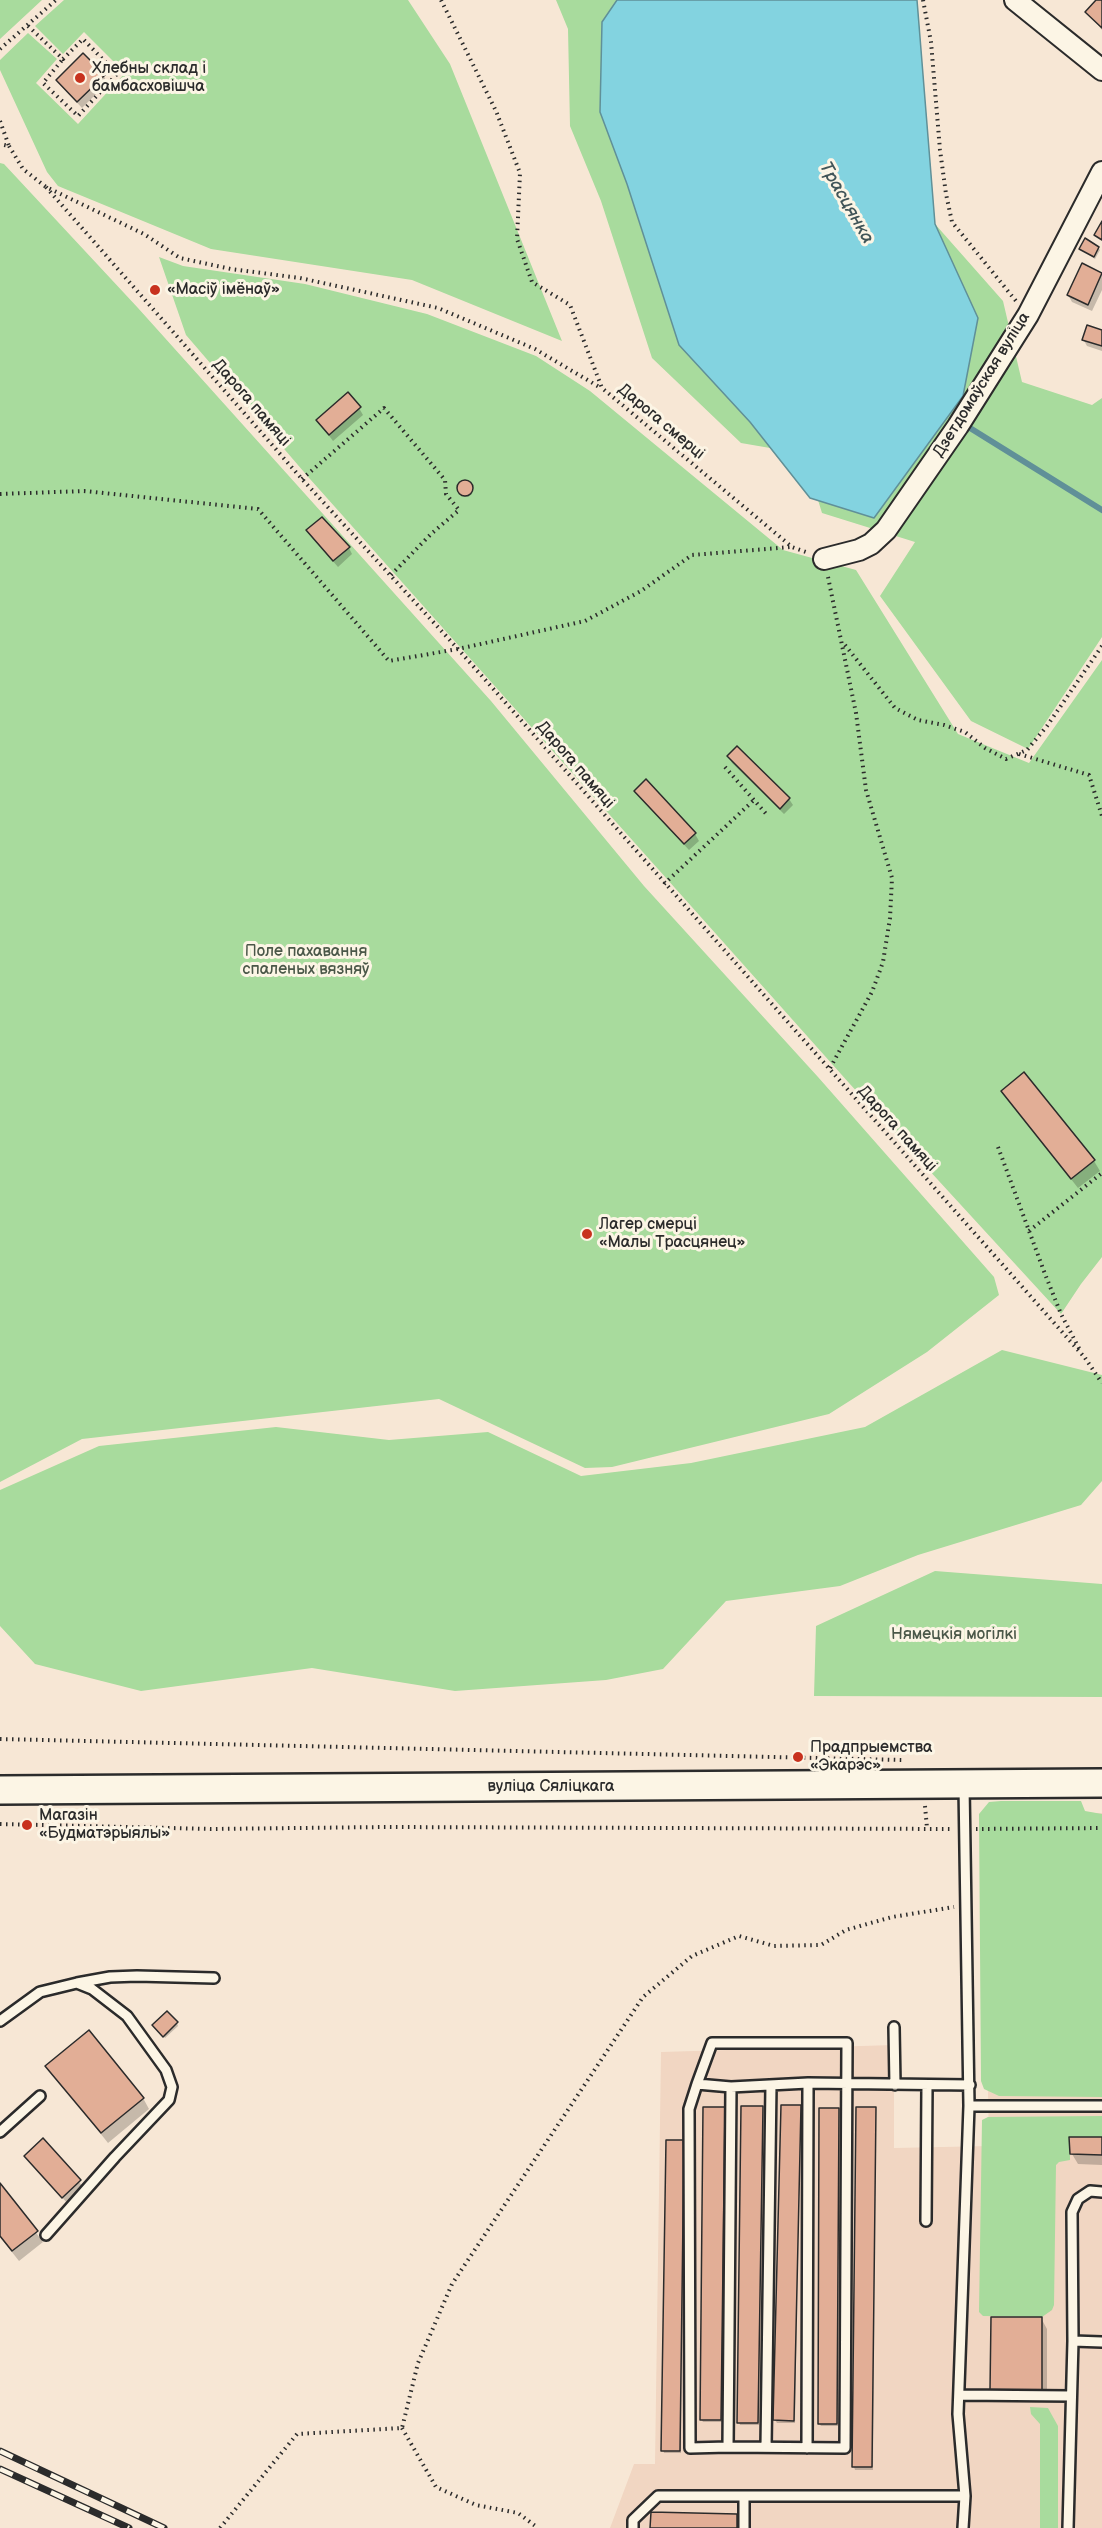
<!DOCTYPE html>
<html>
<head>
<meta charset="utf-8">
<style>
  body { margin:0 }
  canvas { display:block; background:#f7e7d5 }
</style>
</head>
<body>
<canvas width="1102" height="2528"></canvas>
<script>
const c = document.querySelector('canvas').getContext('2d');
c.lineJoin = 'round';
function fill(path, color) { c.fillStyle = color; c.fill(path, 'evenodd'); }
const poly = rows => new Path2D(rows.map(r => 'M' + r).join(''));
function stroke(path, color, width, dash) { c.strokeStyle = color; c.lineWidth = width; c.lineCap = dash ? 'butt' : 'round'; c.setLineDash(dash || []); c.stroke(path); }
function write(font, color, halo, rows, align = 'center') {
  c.font = font + ' "Balsamiq Sans",sans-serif'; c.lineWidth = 6; c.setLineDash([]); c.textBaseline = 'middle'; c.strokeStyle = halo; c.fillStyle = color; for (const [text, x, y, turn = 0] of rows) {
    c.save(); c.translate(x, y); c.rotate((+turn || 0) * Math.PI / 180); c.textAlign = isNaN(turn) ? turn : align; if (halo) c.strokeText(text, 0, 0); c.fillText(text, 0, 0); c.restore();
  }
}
fill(poly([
  [983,1812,1102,1813,1102,2528,610,2528,634,2464,655,2464,661,2052,894,2045,894,2148,989,2146]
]), '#f1d6c2');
fill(poly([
  [0,0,42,0,0,39],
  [64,0,408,0,450,64,562,341,412,280,211,249,58,186,47,172,0,70,0,60,28,33,57,59,36,83,78,124,125,73,84,32,63,54,35,26],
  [556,0,917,0,935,224,1003,301,1022,382,1092,405,1102,398,1102,637,1028,749,971,721,880,596,915,542,822,513,818,500,810,498,770,448,741,443,652,358,601,201,570,126,568,29],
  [0,163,4,164,138,308,491,701,644,886,818,1077,994,1277,999,1295,927,1352,829,1414,612,1467,585,1468,439,1399,82,1439,0,1482],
  [159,257,183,266,305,284,427,314,536,356,590,391,783,550,856,570,958,734,1029,763,1102,660,1102,1257,1081,1284,1061,1314,849,1083,310,479,186,335],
  [1002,1350,1102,1375,1102,1481,1081,1505,918,1555,840,1586,726,1601,663,1669,606,1680,455,1691,312,1668,141,1691,35,1664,0,1626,0,1490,99,1446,276,1427,389,1440,488,1432,581,1476,691,1463,865,1427],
  [935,1571,1102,1584,1102,1697,814,1696,816,1626],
  [1001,1801,1081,1801,1085,1811,1102,1814,1102,2097,999,2096,984,2089,981,2081,979,1814,989,1802],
  [1102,2116,1102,2137,1070,2137,1070,2160,1059,2162,1056,2165,1054,2305,1052,2310,1042,2317,983,2316,979,2312,982,2120,988,2117],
  [1030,2407,1048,2408,1058,2426,1058,2528,1040,2528,1040,2424,1031,2414]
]), '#a8db9d');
const water = poly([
  [617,0,917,0,935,224,978,318,963,396,874,518,810,498,750,422,679,345,627,184,600,112,602,22,617,0]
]);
fill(water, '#83d3e0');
stroke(water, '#609098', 1.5);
fill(poly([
  [1098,0,1102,0,1102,30,1087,12],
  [104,76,107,83,82,108,57,81],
  [1098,248,1100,250,1095,259,1081,249],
  [1082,265,1102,275,1102,290,1092,311,1072,302,1068,295],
  [1102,332,1102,351,1087,346,1083,339],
  [359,408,363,415,333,441,318,421],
  '459 490a7 7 0 1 1 14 0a7 7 0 1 1-14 0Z',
  [312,537,349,548,352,554,338,567],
  [737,748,789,799,793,805,784,814,732,763,728,756],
  [646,782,695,834,699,841,689,850,640,797,636,791],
  [1002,1091,1094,1161,1100,1171,1078,1188],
  [177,2023,178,2026,165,2038,154,2026],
  [47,2066,143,2098,149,2109,108,2143],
  [800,2107,795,2423,777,2423,775,2420],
  [762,2108,759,2425,740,2425,739,2422],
  [724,2109,722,2422,703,2422,701,2419],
  [838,2109,838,2426,821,2426,819,2423],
  [875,2109,873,2470,855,2470,854,2467],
  [1102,2139,1102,2165,1078,2164,1072,2154],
  [43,2140,84,2188,67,2203,26,2156],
  [683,2142,681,2453,664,2453,663,2450],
  [0,2185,43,2242,19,2261,0,2237],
  [1041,2318,1047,2329,1047,2400,997,2400,992,2389],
  [736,2515,744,2528,652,2528]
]), '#0003');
stroke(poly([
  [970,428,1102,510]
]), '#609098', 6);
const building = poly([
  [1096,0,1102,0,1102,28,1085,12,1096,0],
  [83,53,105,75,77,102,56,80,83,53],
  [1102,221,1102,240,1094,235,1102,221],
  [1085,238,1099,247,1094,257,1079,249,1085,238],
  [1082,263,1102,273,1088,305,1067,295,1082,263],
  [1087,325,1102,330,1102,346,1082,340,1087,325],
  [348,392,361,407,329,435,316,420,348,392],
  '457 488a8 8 0 1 1 16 0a8 8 0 1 1-16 0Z',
  [322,517,350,547,333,561,306,530,322,517],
  [737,746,790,798,780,809,727,756,737,746],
  [646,779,696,833,684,844,634,791,646,779],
  [1024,1072,1095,1160,1071,1179,1001,1091,1024,1072],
  [167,2011,178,2022,163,2037,152,2025,167,2011],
  [89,2030,144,2098,101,2133,45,2066,89,2030],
  [781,2105,801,2105,794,2421,773,2420,781,2105],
  [741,2106,763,2106,758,2423,737,2423,741,2106],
  [703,2107,725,2107,721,2420,700,2420,703,2107],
  [856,2107,876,2107,872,2467,852,2467,856,2107],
  [819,2108,839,2108,837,2424,818,2424,819,2108],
  [1069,2137,1102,2137,1102,2155,1070,2154,1069,2137],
  [43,2138,81,2180,62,2198,24,2156,43,2138],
  [666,2140,684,2140,680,2451,661,2451,666,2140],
  [0,2183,38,2231,12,2251,0,2236,0,2183],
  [991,2317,1042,2317,1042,2390,990,2390,991,2317],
  [651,2512,737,2514,737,2528,650,2528,651,2512]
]);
fill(building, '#e2ae96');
stroke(building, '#2b2b2b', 1.5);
const lane = poly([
  [964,1786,969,2106,1102,2106],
  [77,1983,110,1977,137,1976,214,1978],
  [0,2021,40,1992,77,1983,92,1989,127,2016,166,2070,172,2087,169,2100,115,2157,46,2235],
  [894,2027,895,2085],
  [697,2084,712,2043,847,2043,845,2448,728,2447,731,2087],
  [0,2132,40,2096],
  [926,2221,927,2085],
  [1073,2341,1102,2342],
  [959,2395,1071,2396],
  [728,2447,690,2448,689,2109,697,2084,731,2087,808,2083,970,2085],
  [766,2447,771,2085],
  [807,2448,808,2083],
  [744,2496,744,2528],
  [633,2528,633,2520,658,2496,965,2496],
  [963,2528,965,2496,958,2414,969,2106],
  [1068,2528,1073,2341,1072,2212,1078,2199,1090,2191,1102,2192]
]);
const street = poly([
  [1015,0,1102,70],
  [824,559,859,550,871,544,886,530,958,426,1028,315,1102,172]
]);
const secondary = poly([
  [0,1790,1102,1783]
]);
stroke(lane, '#2b2b2b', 14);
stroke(street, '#2b2b2b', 24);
stroke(secondary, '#2b2b2b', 32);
stroke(poly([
  [441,0,496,111,520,173,517,239,532,282,570,305,602,388,792,547,809,553],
  [923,0,931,42,940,150,946,194,952,222,1016,301],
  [28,26,63,59,83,39,117,74,78,116,43,83,63,59],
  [0,49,56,0],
  [0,121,9,146,0,144],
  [9,146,23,169,46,187,144,234,180,258,231,269,300,278,438,308,535,349,601,388],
  [46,187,302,479,458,649,1086,1359],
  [302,479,384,408,445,480,446,494,459,510,431,534,390,576],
  [0,494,84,491,258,509,389,661,458,649,585,621,641,591,692,555,791,547],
  [828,577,856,713,866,790,892,878,890,918,883,962,872,992,829,1070],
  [845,645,895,708,918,720,944,725,965,732,985,748,1006,759,1027,750,1047,726,1102,646],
  [1019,754,1089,775,1102,816],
  [725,767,768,816],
  [664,884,754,800],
  [998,1147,1045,1274,1061,1314,1081,1352],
  [1029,1231,1102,1173],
  [1085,1358,1102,1383],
  [0,1739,902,1760],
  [925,1806,927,1828],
  [0,1824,211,1829,386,1827,953,1829],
  [976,1829,1102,1828],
  [402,2428,436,2487,476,2505,518,2513,538,2528],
  [220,2528,297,2434,402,2428,418,2363,452,2284,643,1997,692,1956,739,1936,774,1946,821,1945,846,1930,892,1917,954,1907]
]), '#2b2b2b', 4, [1.5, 4.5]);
stroke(lane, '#fcf5e5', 9);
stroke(street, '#fcf5e5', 20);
stroke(secondary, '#fcf5e5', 27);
const rail = poly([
  [0,2451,164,2528],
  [0,2469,129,2528]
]);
stroke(rail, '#2b2b2b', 7);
stroke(rail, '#fcf5e5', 4.5, [14]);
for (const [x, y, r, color] of [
  [80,78,6,"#c8321e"],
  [155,290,6,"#c8321e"],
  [587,1234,6,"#c8321e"],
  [798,1757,6,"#c8321e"],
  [27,1825,6,"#c8321e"]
]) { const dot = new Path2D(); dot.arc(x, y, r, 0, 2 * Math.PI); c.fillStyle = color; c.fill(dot); stroke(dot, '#fcf5e5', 2); }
write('16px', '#2b2b2b', '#fcf5e5', [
  ["Хлебны склад і",92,69],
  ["бамбасховішча",92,87],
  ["«Масіў імёнаў»",167,290],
  ["Лагер смерці",599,1225],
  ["«Малы Трасцянец»",599,1243],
  ["Прадпрыемства",810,1748],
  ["«Экарэс»",810,1766],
  ["Магазін",39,1816],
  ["«Будматэрыялы»",39,1834]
], 'left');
write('16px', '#2b2b2b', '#fcf5e5', [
  ["Дзетдомаўская вуліца",982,385,-58],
  ["Дарога памяці",251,403,49],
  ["Дарога смерці",661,422,40],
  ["Дарога памяці",575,765,49],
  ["Дарога памяці",897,1129,48],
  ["вуліца Сяліцкага",551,1787]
]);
write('16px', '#4a5748', '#fcf5e5', [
  ["Поле пахавання",306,952],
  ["спаленых вязняў",306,970],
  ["Нямецкія могілкі",954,1635]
]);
write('italic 18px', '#415558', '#fcf5e5', [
  ["Трасцянка",846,203,60]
]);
</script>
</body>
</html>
